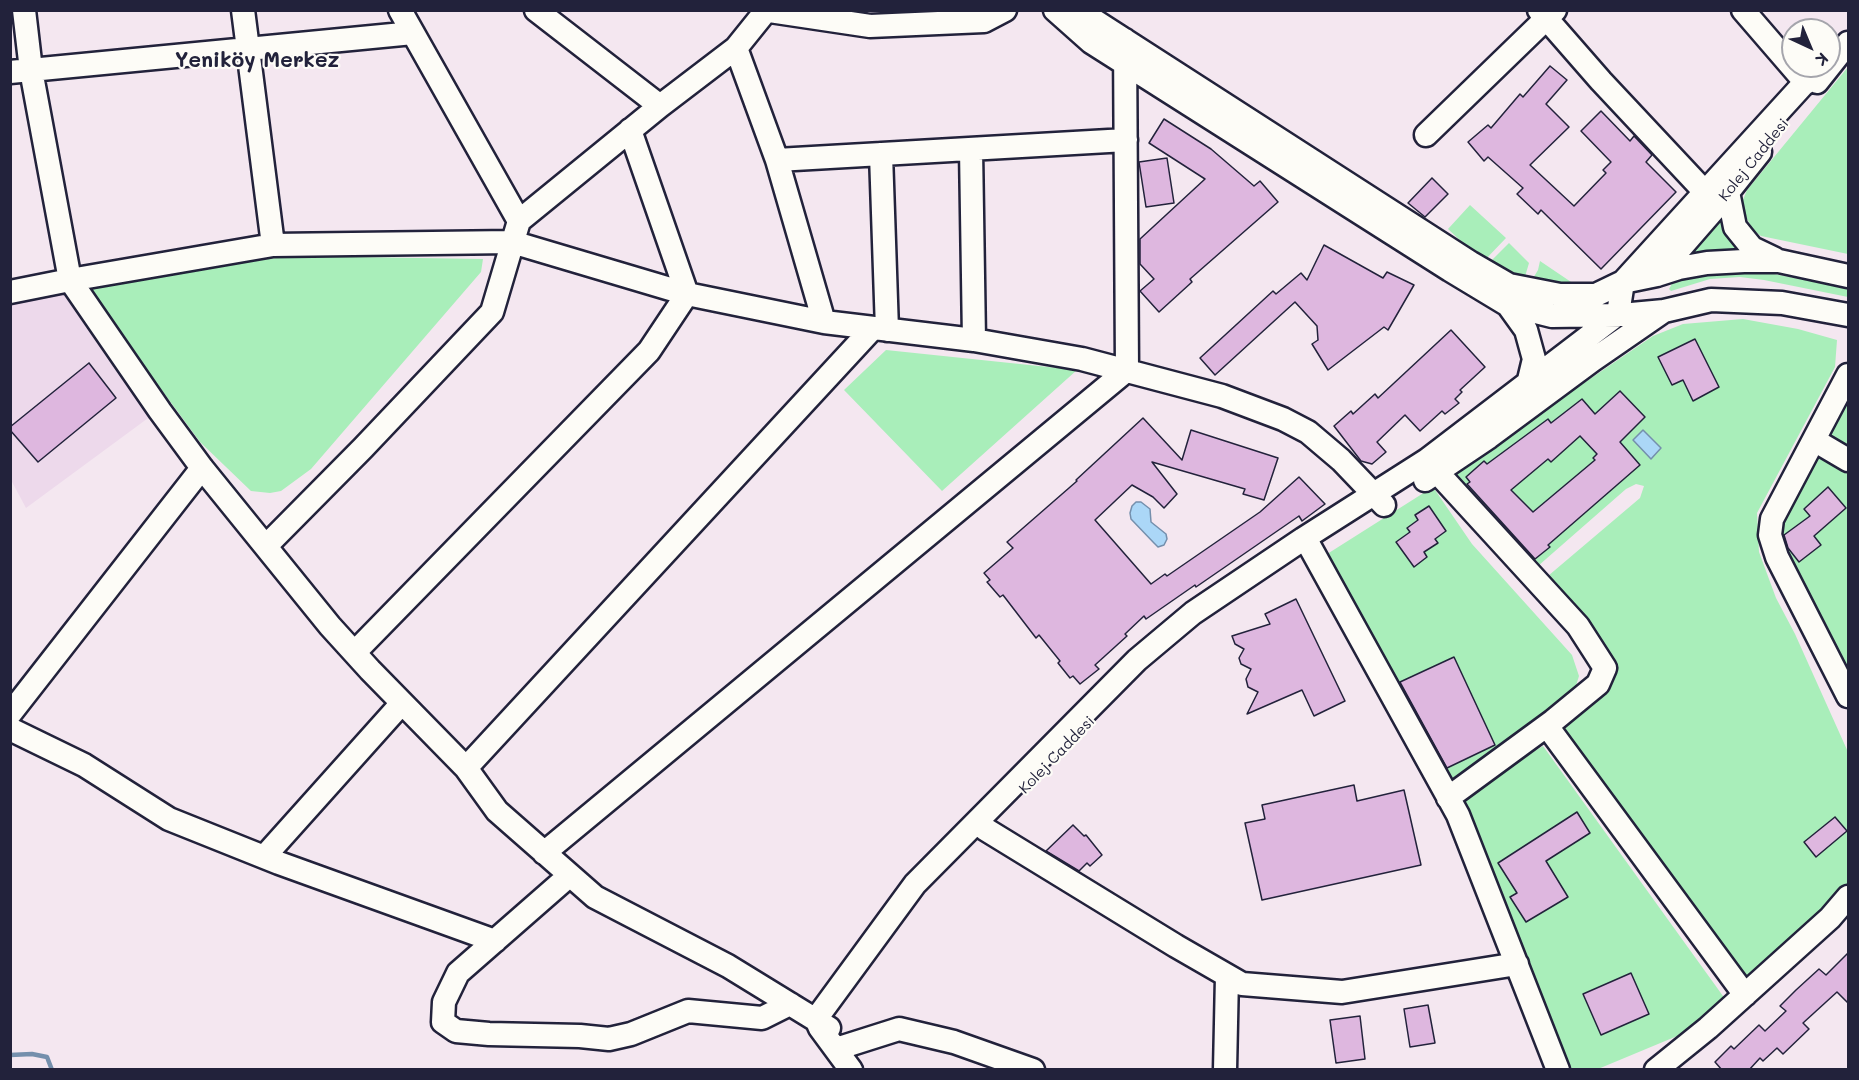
<!DOCTYPE html>
<html>
<head>
<meta charset="utf-8">
<style>
  body { margin:0 }
  #map { position:relative; width:1859px; height:1080px; overflow:hidden; background:#f4e7f0; font-family:Mali,sans-serif }
  canvas { display:block }
  .frame { position:absolute; inset:0; border:12px solid #22223b; pointer-events:none }
  .north { position:absolute; left:1781px; top:18px; width:60px; height:60px; box-sizing:border-box; background:#fdfcf7; border:2px solid #a5a5ac; border-radius:50%; rotate:136deg; font-size:16px; font-weight:700; line-height:24px; text-align:center; color:#22223b }
  .north::after { content:''; display:block; margin:auto; width:21px; height:27px; background:#22223b; clip-path:polygon(50% 0,100% 100%,50% 72%,0 100%) }
</style>
</head>
<body>
<div id="map">
<canvas width="1859" height="1080"></canvas>
<div class="frame"></div>
<div class="north">K</div>
</div>
<script>
const c = document.querySelector('canvas').getContext('2d');
c.lineJoin = 'round';
function fill(path, color) { c.fillStyle = color; c.fill(path, 'evenodd'); }
const poly = rows => new Path2D(rows.map(r => 'M' + r).join(''));
function stroke(path, color, width, dash) { c.strokeStyle = color; c.lineWidth = width; c.lineCap = dash ? 'butt' : 'round'; c.setLineDash(dash || []); c.stroke(path); }
function write(font, color, halo, rows, align = 'center') {
  c.font = font + ' Mali,sans-serif'; c.lineWidth = 4.5; c.setLineDash([]); c.textBaseline = 'middle'; c.strokeStyle = halo; c.fillStyle = color; for (const [text, x, y, turn = 0] of rows) {
    c.save(); c.translate(x, y); c.rotate((+turn || 0) * Math.PI / 180); c.textAlign = isNaN(turn) ? turn : align; if (halo) c.strokeText(text, 0, 0); c.fillText(text, 0, 0); c.restore();
  }
}
fill(poly([
  [68,287,155,413,26,508,11,480,10,300]
]), '#edd9eb');
fill(poly([
  [1848,67,1848,254,1761,236,1753,230,1747,219,1742,202,1747,190],
  [1470,205,1506,238,1483,262,1448,229],
  [1721,209,1741,249,1681,258],
  [1509,243,1529,263,1524,280,1488,264],
  [290,256,483,259,481,272,311,469,281,491,270,493,251,491,200,442,90,293,90,283],
  [1540,261,1577,286,1573,291,1532,280,1538,270],
  [1758,271,1848,288,1848,297,1764,280,1740,277,1710,279,1671,291,1669,289,1673,282,1682,277,1705,273],
  [1743,319,1798,329,1837,340,1835,367,1757,513,1759,552,1776,598,1795,634,1848,752,1848,883,1831,898,1746,988,1554,728,1599,667,1582,645,1541,604,1535,587,1640,498,1644,486,1636,484,1626,489,1530,573,1448,483,1462,466,1653,336,1683,324],
  [886,350,1077,370,942,491,844,390],
  [1848,375,1848,696,1772,519],
  [1433,487,1472,544,1572,655,1579,676,1574,692,1454,781,1443,781,1324,556],
  [1543,746,1728,1003,1706,1024,1598,1069,1550,1069,1445,804]
]), '#a9eeba');
const water = poly([
  [1643,430,1661,448,1651,459,1633,440,1643,430],
  [1136,502,1141,502,1150,509,1151,522,1166,534,1167,539,1164,545,1158,547,1154,543,1131,519,1130,513,1132,506,1136,502]
]);
fill(water, '#abd7f7');
stroke(water, '#748fac', 1.5);
stroke(poly([
  [10,1055,32,1054,47,1057,52,1070]
]), '#748fac', 4.5);
const building = poly([
  [1550,66,1567,80,1546,104,1569,127,1530,165,1574,206,1606,173,1603,170,1611,162,1581,131,1601,111,1630,141,1634,136,1652,155,1646,162,1676,192,1601,269,1541,210,1538,214,1517,194,1523,188,1488,157,1484,161,1468,142,1488,125,1491,128,1520,94,1523,97,1550,66],
  [1164,119,1211,149,1254,186,1260,181,1278,202,1190,279,1192,282,1159,312,1140,291,1154,279,1140,264,1140,239,1205,179,1149,143,1164,119],
  [1167,158,1174,203,1146,207,1139,162,1167,158],
  [1432,178,1448,194,1425,217,1408,203,1432,178],
  [1324,245,1383,278,1387,272,1414,285,1388,330,1384,327,1328,370,1312,344,1318,340,1317,326,1295,302,1215,375,1200,358,1273,291,1276,294,1301,273,1307,280,1324,245],
  [1451,330,1485,367,1460,390,1462,392,1455,399,1459,403,1445,414,1442,411,1420,431,1405,415,1377,442,1386,452,1372,464,1361,461,1334,426,1351,411,1353,414,1375,394,1378,398,1451,330],
  [1695,339,1719,387,1693,401,1683,380,1672,385,1658,357,1695,339],
  [89,363,116,398,38,462,10,430,10,427,89,363],
  [1620,391,1645,417,1620,442,1640,465,1548,545,1550,547,1535,559,1467,484,1470,482,1466,477,1484,461,1487,464,1548,419,1551,423,1582,399,1595,414,1620,391],
  [1580,436,1597,454,1593,458,1595,460,1533,512,1511,490,1548,459,1551,462,1580,436],
  [1143,418,1182,460,1191,430,1278,458,1264,500,1243,494,1245,489,1152,462,1177,494,1164,508,1153,497,1132,485,1095,520,1151,584,1165,574,1167,576,1260,512,1299,477,1325,504,1302,521,1299,516,1196,587,1195,585,1146,619,1144,616,1125,634,1127,636,1095,665,1099,669,1080,684,1073,676,1070,678,1058,663,1060,661,1039,635,1036,638,1003,595,1000,597,987,582,990,580,984,573,1013,548,1007,542,1077,481,1076,480,1143,418],
  [1828,487,1846,508,1814,536,1821,545,1799,562,1788,548,1784,535,1810,516,1804,509,1828,487],
  [1429,506,1446,531,1435,539,1438,543,1424,552,1427,557,1414,567,1396,542,1410,532,1407,528,1418,520,1415,515,1429,506],
  [1296,599,1345,701,1314,716,1302,690,1247,714,1258,692,1248,687,1246,679,1251,669,1241,664,1239,658,1244,649,1235,644,1232,636,1270,624,1265,614,1296,599],
  [1454,657,1495,745,1447,768,1400,682,1454,657],
  [1354,785,1357,801,1404,790,1421,865,1262,900,1245,823,1265,819,1262,805,1354,785],
  [1577,812,1590,833,1546,861,1568,897,1526,922,1510,897,1517,893,1498,863,1577,812],
  [1835,817,1847,831,1816,857,1804,842,1835,817],
  [1073,825,1084,836,1086,835,1102,855,1090,866,1087,863,1079,871,1046,851,1073,825],
  [1848,953,1848,1003,1837,992,1803,1023,1809,1029,1783,1054,1777,1048,1763,1061,1760,1058,1749,1070,1722,1070,1715,1062,1731,1046,1734,1049,1759,1025,1765,1031,1786,1011,1780,1006,1796,990,1819,969,1826,975,1848,953],
  [1631,973,1649,1014,1601,1035,1583,994,1631,973],
  [1428,1005,1435,1043,1410,1047,1404,1009,1428,1005],
  [1360,1016,1365,1059,1336,1063,1330,1020,1360,1016]
]);
fill(building, '#deb7df');
stroke(building, '#22223b', 1.5);
const minor = poly([
  [24,10,31,70,70,280,160,411,202,468,330,626,370,670,466,768,497,811,595,897,728,966,829,1028],
  [243,10,273,245],
  [400,10,519,221],
  [536,10,660,106],
  [763,10,870,26,984,21,1005,10],
  [1055,10,1091,42,1450,270,1508,305,1552,316,1621,315,1664,311,1711,300,1782,303,1848,315],
  [1078,10,1471,263,1509,285,1560,295,1596,295,1623,282,1657,275,1679,268,1707,263,1744,261,1779,261,1848,276],
  [1539,10,1601,81,1705,192],
  [1743,10,1806,83],
  [736,48,777,160,824,322],
  [10,72,413,33],
  [1817,82,1848,43],
  [1426,135,1555,10],
  [971,149,974,340],
  [881,154,887,330],
  [777,160,1126,140],
  [1728,192,1735,227,1752,248,1775,259],
  [1657,275,1717,206,1760,152],
  [10,292,70,280,273,245,512,242,687,294,824,322,974,340,1082,359,1222,396,1283,419,1308,432,1341,460,1384,505],
  [1508,305,1526,330,1534,359,1528,384],
  [1848,375,1772,519,1770,535,1777,557,1848,696],
  [1814,440,1848,460],
  [1437,472,1578,626,1605,668,1598,684,1553,721,1448,798],
  [1425,480,1489,437,1593,360,1664,311],
  [1309,545,1458,815,1558,1070],
  [266,546,363,448,492,312,519,221,660,106,736,48,765,12],
  [355,652,649,351,687,294,630,130],
  [10,714,202,468],
  [1547,726,1745,995],
  [10,729,84,765,169,819,279,863,495,941],
  [466,768,872,329],
  [985,829,1176,946,1242,984,1342,992,1517,964],
  [544,853,1127,370,1125,40],
  [264,857,402,703],
  [570,875,458,973,444,1002,443,1022,456,1031,489,1034,580,1036,609,1039,631,1034,688,1011,762,1018,790,1004],
  [836,1049,899,1029,954,1042,1033,1070],
  [851,1070,820,1028,816,1019,915,884,1137,660,1193,613,1303,539,1427,460,1618,314,1623,282,1820,66],
  [1225,1070,1227,976],
  [1656,1070,1708,1028,1830,918,1848,897]
]);
stroke(minor, '#22223b', 27);
stroke(minor, '#fdfcf7', 22);
write('15px', '#22223b', '#fdfcf7', [
  ["Kolej Caddesi",1754,160,-51],
  ["Kolej Caddesi",1057,755,-46]
]);
write('bold 21px', '#22223b', '#fdfcf7', [
  ["Yeniköy Merkez",257,61]
]);
</script>
</body>
</html>
